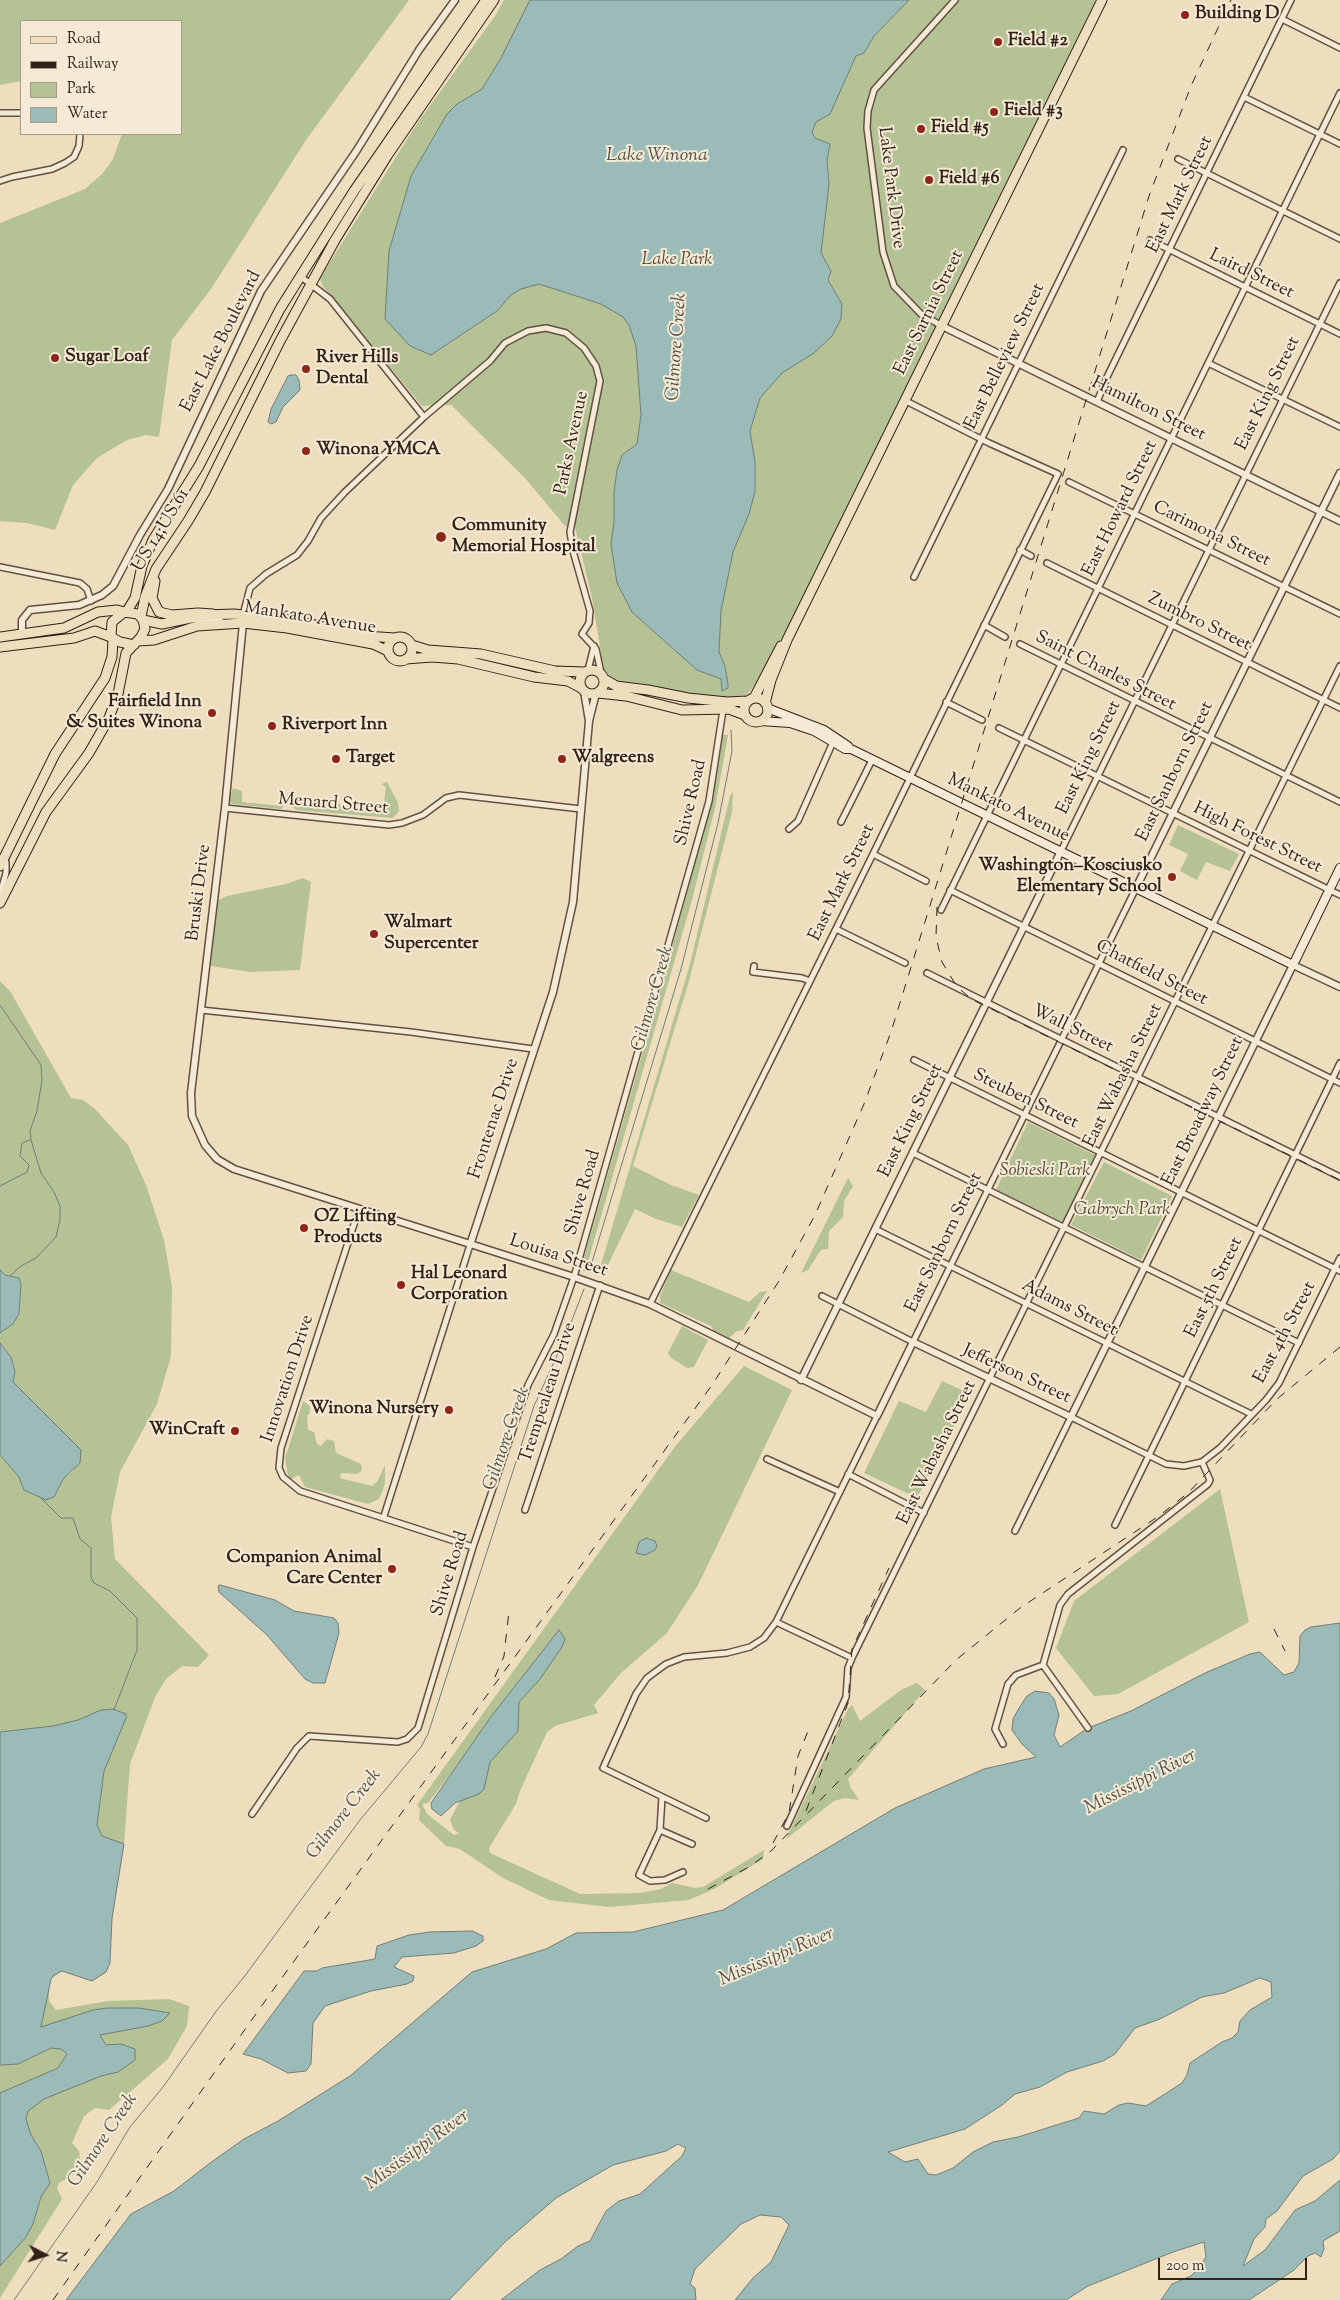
<!DOCTYPE html>
<html>
<head>
<meta charset="utf-8">
<style>
  body { margin:0 }
  #map { position:relative; width:1340px; height:2300px; overflow:hidden; background:#eedebe; font-family:"Sorts Mill Goudy",serif }
  canvas { display:block }
  .legend { position:absolute; left:20px; top:20px; width:162px; height:115px; box-sizing:border-box; background:#f4ead5; border:1px solid #a79a89; margin:0; padding:6px 9px; list-style:none; font-size:15px; color:#332217 }
  .legend li { display:flex; align-items:center; gap:10px; height:25px }
  .legend b { width:25px; border:1px solid #a79a89 }
  .north { position:absolute; left:20px; top:2230px; width:50px; height:50px; -webkit-text-stroke:4px #f4ead5; paint-order:stroke; rotate:95deg; font-size:14px; font-weight:700; line-height:20px; text-align:center; color:#332217 }
  .north::after { content:''; display:block; margin:auto; width:18px; height:22px; background:#332217; clip-path:polygon(50% 0,100% 100%,50% 72%,0 100%) }
  .scale { position:absolute; left:1158px; top:2258px; width:149px; height:22px; box-sizing:border-box; border:2px solid #332217; border-top:0; padding-left:6px; font-size:15px; line-height:18px; white-space:nowrap; color:#332217; -webkit-text-stroke:4px #f4ead5; paint-order:stroke }
</style>
</head>
<body>
<div id="map">
<canvas width="1340" height="2300"></canvas>
<ul class="legend">
<li><b style="height:6px;background:#eedebe"></b>Road</li>
<li><b style="height:6px;background:#332217"></b>Railway</li>
<li><b style="height:14px;background:#b4c295"></b>Park</li>
<li><b style="height:14px;background:#9bbbb9"></b>Water</li>
</ul>
<div class="north">N</div>
<div class="scale">200 m</div>
</div>
<script>
const c = document.querySelector('canvas').getContext('2d');
c.lineJoin = 'round';
function fill(path, color) { c.fillStyle = color; c.fill(path, 'evenodd'); }
const poly = rows => new Path2D(rows.map(r => 'M' + r).join(''));
function stroke(path, color, width, dash) { c.strokeStyle = color; c.lineWidth = width; c.lineCap = dash ? 'butt' : 'round'; c.setLineDash(dash || []); c.stroke(path); }
function write(font, color, halo, rows, align = 'center') {
  c.font = font + ' "Sorts Mill Goudy",serif'; c.lineWidth = 4; c.setLineDash([]); c.textBaseline = 'middle'; c.strokeStyle = halo; c.fillStyle = color; for (const [text, x, y, turn = 0] of rows) {
    c.save(); c.translate(x, y); c.rotate((+turn || 0) * Math.PI / 180); c.textAlign = isNaN(turn) ? turn : align; if (halo) c.strokeText(text, 0, 0); c.fillText(text, 0, 0); c.restore();
  }
}
fill(poly([
  [0,0,409,0,306,140,211,289,172,340,159,437,146,435,127,440,97,458,73,485,55,530,27,523,0,521,0,223,85,189,103,173,113,159,122,134,181,134,181,21,21,21,21,81,0,85],
  [504,0,1096,0,775,653,764,673,746,696,735,699,716,699,613,681,608,677,604,671,592,598,575,527,565,526,525,478,451,405,422,406,322,285,320,279,325,270,416,125,495,16],
  [723,735,728,735,715,808,692,900,585,1272,581,1268,664,978,711,803],
  [387,782,398,803,399,811,393,818,296,810,291,805,292,799,294,805,336,808,338,804,340,804,341,809,375,812,376,808,383,808,386,787,381,784],
  [233,788,242,791,242,802,282,806,283,802,285,802,284,806,281,809,232,804,229,800],
  [733,792,732,812,689,981,633,1166,671,1185,699,1195,682,1227,656,1219,635,1209,605,1271,598,1275,690,964,730,796],
  [1178,825,1239,854,1230,871,1206,862,1197,880,1180,871,1188,854,1169,845],
  [303,878,311,882,300,970,250,972,211,966,217,901,227,896,286,884],
  [0,981,10,991,71,1098,83,1100,95,1109,128,1145,146,1185,164,1240,172,1287,171,1356,157,1404,120,1472,111,1517,115,1559,209,1655,198,1667,182,1666,166,1679,155,1697,130,1764,124,1844,112,1921,110,1962,106,1972,92,1981,62,1971,51,1979,49,1987,49,2001,56,2010,108,2001,169,1999,189,2006,187,2026,168,2059,109,2110,95,2108,84,2116,72,2143,79,2151,81,2170,59,2183,57,2188,62,2199,0,2298,0,1455,19,1477,24,1490,36,1495,54,1497,63,1479,74,1470,13,1382,15,1372,6,1349,0,1343,0,1333,13,1324,20,1306,19,1278,5,1275,0,1270],
  [1028,1122,1095,1155,1063,1222,996,1190],
  [1104,1162,1172,1196,1141,1260,1071,1225],
  [848,1178,853,1186,844,1201,843,1217,829,1231,828,1249,821,1250,808,1270,801,1273],
  [671,1270,749,1302,760,1292,767,1291,743,1330,737,1331,729,1338,714,1331,711,1326,660,1303,660,1296],
  [682,1326,708,1340,694,1367,687,1368,670,1357,668,1353],
  [744,1366,792,1390,698,1585,667,1633,621,1673,594,1705,598,1713,555,1726,547,1732,520,1791,516,1804,489,1848,490,1853,580,1894,640,1893,661,1889,672,1883,695,1888,703,1887,764,1850,763,1859,716,1888,689,1900,609,1907,549,1900,503,1878,460,1849,446,1846,419,1820,420,1809,417,1805,677,1444],
  [516,1690,450,1820,454,1830,459,1833,454,1835,427,1814,422,1804,428,1803],
  [942,1381,971,1394,917,1498,864,1473,899,1401,926,1412],
  [303,1401,310,1406,309,1415,307,1415,308,1430,314,1432,317,1444,321,1446,327,1439,334,1441,336,1453,361,1464,362,1470,357,1474,341,1473,340,1478,372,1486,377,1482,385,1465,385,1484,379,1499,368,1504,305,1487,299,1475,289,1480,285,1459],
  [1220,1489,1249,1622,1118,1694,1094,1696,1056,1648,1074,1601],
  [917,1683,925,1690,848,1779,851,1788,859,1800,845,1798,834,1801,786,1839,848,1709,852,1705,860,1721,901,1690]
]), '#b4c295');
const water = poly([
  [530,0,909,0,874,36,864,53,856,56,830,114,816,122,812,132,815,138,830,144,827,160,829,184,821,253,831,271,828,280,842,304,841,319,832,336,814,353,782,373,760,398,750,431,755,462,755,491,749,514,733,552,721,611,719,652,725,666,728,684,728,688,722,691,721,679,697,670,632,612,617,583,611,544,614,521,614,492,617,470,622,455,637,444,641,415,636,346,629,325,623,317,601,304,539,284,521,289,511,295,497,311,431,355,410,346,385,319,389,251,411,176,447,114,457,104,482,89,501,58,530,0],
  [291,375,296,375,299,380,300,390,283,407,276,422,271,424,268,422,271,409,288,376,291,375],
  [0,1270,5,1275,19,1278,21,1284,19,1314,13,1324,0,1333,0,1270],
  [0,1343,11,1357,15,1372,13,1382,81,1450,80,1463,63,1479,54,1497,46,1500,24,1490,19,1477,0,1455,0,1343],
  [646,1538,655,1541,657,1546,655,1550,645,1555,636,1553,639,1542,646,1538],
  [220,1585,275,1600,294,1611,334,1618,338,1623,339,1633,325,1683,313,1683,305,1679,267,1635,219,1592,218,1586,220,1585],
  [1340,1623,1340,2151,1333,2159,1303,2176,1277,2211,1266,2219,1265,2227,1254,2239,1243,2266,1265,2250,1295,2210,1315,2201,1340,2180,1340,2231,1323,2241,1324,2249,1321,2257,1315,2253,1308,2256,1294,2270,1249,2300,1161,2300,1172,2284,1191,2276,1201,2265,1206,2257,1204,2242,1173,2252,1088,2286,1066,2300,735,2300,753,2278,771,2262,789,2225,781,2217,760,2215,741,2224,695,2269,690,2284,695,2288,696,2300,501,2300,540,2270,561,2259,578,2246,590,2241,606,2211,619,2201,640,2194,682,2156,686,2148,678,2144,666,2151,613,2165,556,2198,505,2242,449,2300,66,2300,131,2214,174,2191,210,2163,244,2139,278,2121,350,2076,472,1972,546,1949,576,1933,633,1932,723,1910,895,1808,984,1769,1036,1757,1022,1744,1012,1730,1013,1719,1019,1708,1027,1696,1035,1691,1049,1693,1054,1699,1059,1715,1054,1735,1060,1747,1088,1728,1131,1711,1205,1673,1250,1654,1260,1652,1284,1675,1294,1672,1299,1663,1300,1636,1305,1630,1311,1627,1340,1623],
  [1260,1978,1271,1982,1272,1997,1250,2010,1240,2021,1238,2032,1232,2038,1222,2042,1190,2063,1187,2075,1182,2083,1146,2106,1128,2103,1119,2105,1104,2114,1084,2111,1079,2118,1018,2137,993,2142,973,2152,953,2168,936,2175,928,2174,918,2159,905,2162,888,2152,965,2129,1002,2105,1015,2094,1040,2087,1067,2072,1103,2061,1115,2054,1135,2028,1160,2019,1202,1997,1224,1993,1260,1978],
  [559,1630,565,1639,562,1647,540,1679,519,1702,518,1731,490,1762,484,1789,479,1794,455,1803,441,1816,432,1809,431,1803,490,1718,559,1630],
  [113,1709,126,1714,126,1718,104,1771,97,1825,102,1836,124,1844,112,1918,110,1963,106,1972,92,1981,62,1971,54,1975,51,1979,41,2027,93,2010,107,2008,139,2008,170,2013,162,2021,148,2026,100,2035,106,2045,121,2044,135,2049,135,2060,118,2072,101,2076,44,2099,28,2111,26,2119,31,2135,41,2151,50,2183,41,2197,33,2224,26,2237,0,2266,0,2093,58,2068,67,2054,61,2049,51,2048,18,2064,0,2065,0,1732,53,1726,78,1720,101,1710,113,1709],
  [472,1931,483,1936,483,1941,476,1946,454,1953,402,1957,394,1967,414,1976,413,1981,407,1984,371,1991,325,2006,313,2023,311,2064,306,2071,288,2073,261,2059,243,2054,304,1971,317,1971,322,1968,375,1959,377,1946,409,1935,429,1932,472,1931]
]);
fill(water, '#9bbbb9');
stroke(water, '#717e78', 1);
stroke(poly([
  [0,1005,41,1065,42,1080,37,1111,30,1131,31,1140,41,1173,54,1192,60,1206,60,1220,56,1237,36,1258,21,1266,10,1276],
  [0,1186,27,1172,29,1165,20,1156,22,1143,30,1140],
  [589,1272,681,969,718,823,732,751,731,730],
  [41,1498,61,1518,73,1518,80,1539,91,1548,91,1577,94,1583,110,1591,137,1618,137,1650,114,1710],
  [14,2300,97,2182,130,2127,163,2087,217,2010,244,1977,360,1820,421,1747,428,1734,534,1406,565,1338,584,1289]
]), '#717e78', 1);
const minor = poly([
  [1282,19,1340,48],
  [1244,97,1340,144],
  [0,113,21,113],
  [1178,159,1340,239],
  [0,181,12,177,52,169,65,163,74,157,79,146,80,134],
  [1150,240,1340,334],
  [300,276,330,299,424,417],
  [942,326,921,314,894,286,883,252,867,128,868,111,874,90,955,0],
  [1208,363,1340,427],
  [1097,402,1107,377,1291,0],
  [1069,482,1340,614],
  [1020,550,1031,556],
  [1047,563,1340,708],
  [0,567,80,583,87,589,91,601],
  [914,577,1123,150],
  [243,615,250,588,266,574,297,555,308,541,321,518,345,492,424,417,490,361,505,343,528,331,546,328,566,333,584,348,596,366,600,381,570,532,573,551,590,611,589,623,582,634,596,649,601,673],
  [197,622,221,621],
  [984,625,1005,637],
  [1020,644,1340,802],
  [588,670,594,646],
  [946,702,982,720],
  [999,728,1340,895],
  [225,808,389,825,402,823,423,815,446,798,459,795,581,809],
  [841,822,872,760],
  [789,829,798,821,833,742],
  [1060,853,1340,283],
  [873,854,926,881],
  [950,890,1340,1083],
  [0,894,6,873,6,862,3,858],
  [941,910,1340,93],
  [836,929,905,963],
  [754,966,753,972,802,978,810,981],
  [927,973,1340,1177],
  [201,1010,411,1032,533,1049],
  [914,1060,1340,1271],
  [913,1153,1299,1343],
  [359,1209,281,1448,279,1468,283,1477,300,1491,473,1547],
  [875,1229,1251,1414],
  [822,1296,913,1342,1136,888],
  [650,1304,873,854,1058,474,989,443,906,401],
  [767,1459,840,1492],
  [848,1474,924,1513],
  [525,1510,600,1285],
  [384,1516,470,1245],
  [1115,1525,1340,1063],
  [1015,1531,1071,1417,1166,1464,1184,1466,1202,1462],
  [776,1622,852,1658],
  [1088,1728,1043,1665,1060,1605,1068,1594,1208,1484,1210,1480,1202,1462,1220,1448,1266,1400,1279,1383,1340,1258],
  [1003,1744,995,1729,1008,1684,1016,1675,1043,1665],
  [662,1797,660,1830,639,1875,650,1881,665,1880,683,1872],
  [252,1814,297,1748,309,1736,398,1742,407,1739,418,1728,473,1547,528,1385,554,1334,574,1277,709,801,723,710],
  [706,1818,603,1768,636,1694,647,1678,666,1664,684,1657,727,1653,750,1647,764,1638,776,1622,877,1416],
  [787,1826,846,1697,848,1668,852,1658,1340,666],
  [660,1830,692,1844]
]);
const tertiary = poly([
  [942,326,1340,521],
  [246,621,243,623,225,808,191,1093,192,1116,205,1145,217,1159,234,1169,574,1277,650,1304,877,1416,913,1342,1071,1417,1293,965,1340,987],
  [22,634,22,620,30,610,79,605,102,595,113,586,140,535,168,489,261,291,357,150,419,50,455,0],
  [589,721,596,693],
  [1136,888,1340,473],
  [470,1245,553,992,573,902,589,721,584,691],
  [801,1380,1060,853]
]);
const secondary = poly([
  [767,708,824,730,848,746],
  [760,721,790,723,814,731,845,749,851,749,1293,965,1340,868]
]);
const primary = poly([
  [143,620,162,624,205,615,234,614,291,620,365,636,395,638],
  '388 649a12 12 0 1 1 24 0a12 12 0 1 1-24 0Z',
  [0,637,64,628,98,612,117,610,124,612],
  [138,641,154,640,197,626,243,623,287,628,373,644,388,651],
  [412,645,428,650,481,654,555,671,585,672],
  [0,647,74,638,95,631,111,637],
  [406,659,432,657,458,659,534,677,568,681,581,688],
  '580 682a12 12 0 1 1 24 0a12 12 0 1 1-24 0Z',
  [604,679,616,686,648,690,688,698,727,702,748,701],
  [598,693,626,696,682,710,729,709,745,715],
  [754,698,781,646],
  '744 710a12 12 0 1 1 24 0a12 12 0 1 1-24 0Z',
  [765,703,771,680,787,640,1102,0]
]);
const trunk = poly([
  [155,581,152,598,159,612,172,615,198,613,213,614],
  [127,611,135,598,142,566,153,540,199,466,280,309,354,191,486,0],
  [141,617,145,597,156,569,188,521,205,492,280,341,335,240,387,156,494,0],
  [0,866,55,754,105,678,112,657,113,639],
  [0,903,46,812,89,753,109,718,118,694,126,653,141,637,145,629,143,620,138,614,124,612,112,622,111,637,120,642,134,645]
]);
stroke(minor, '#625141', 8);
stroke(tertiary, '#625141', 9);
stroke(secondary, '#332217', 10);
stroke(primary, '#332217', 11);
stroke(trunk, '#332217', 11);
stroke(minor, '#f4ead5', 5);
stroke(tertiary, '#f4ead5', 6);
stroke(secondary, '#f4ead5', 8);
stroke(primary, '#eedebe', 9);
stroke(trunk, '#eedebe', 9);
stroke(poly([
  [937,907,936,937,942,962,957,987,973,1000,1340,1180],
  [1274,1629,1285,1651],
  [495,1677,504,1656,509,1611],
  [806,1811,848,1703,852,1649,889,1568],
  [773,1843,789,1813,798,1756,810,1726],
  [708,1889,749,1867,771,1851,956,1660,1020,1608,1159,1516,1188,1493,1277,1399,1340,1347],
  [53,2300,268,1997,712,1385,779,1281,815,1215,864,1104,891,1032,1149,196,1191,86,1231,0]
]), '#332217', 1, [9, 9]);
for (const [x, y, r, color] of [
  [1185,15,5,"#8f2418"],
  [998,42,5,"#8f2418"],
  [994,112,5,"#8f2418"],
  [921,129,5,"#8f2418"],
  [929,180,5,"#8f2418"],
  [55,358,5,"#8f2418"],
  [306,369,5,"#8f2418"],
  [306,451,5,"#8f2418"],
  [441,537,6,"#8f2418"],
  [212,713,5,"#8f2418"],
  [272,726,5,"#8f2418"],
  [336,759,5,"#8f2418"],
  [562,759,5,"#8f2418"],
  [1172,877,5,"#8f2418"],
  [374,934,5,"#8f2418"],
  [304,1228,5,"#8f2418"],
  [401,1285,5,"#8f2418"],
  [449,1410,5,"#8f2418"],
  [235,1431,5,"#8f2418"],
  [392,1569,5,"#8f2418"]
]) { const dot = new Path2D(); dot.arc(x, y, r, 0, 2 * Math.PI); c.fillStyle = color; c.fill(dot); stroke(dot, '#f4ead5', 2); }
write('bold 18px', '#332217', '#f4ead5', [
  ["Building D",1195,15],
  ["Field #2",1008,42],
  ["Field #3",1004,112],
  ["Field #5",931,129],
  ["Field #6",939,180],
  ["Sugar Loaf",65,358],
  ["River Hills",316,359],
  ["Dental",316,380],
  ["Winona YMCA",316,451],
  ["Community",452,527],
  ["Memorial Hospital",452,548],
  ["Fairfield Inn",202,703,"right"],
  ["& Suites Winona",202,724,"right"],
  ["Riverport Inn",282,726],
  ["Target",346,759],
  ["Walgreens",572,759],
  ["Washington–Kosciusko",1162,867,"right"],
  ["Elementary School",1162,888,"right"],
  ["Walmart",384,924],
  ["Supercenter",384,945],
  ["OZ Lifting",314,1218],
  ["Products",314,1239],
  ["Hal Leonard",411,1275],
  ["Corporation",411,1296],
  ["Winona Nursery",439,1410,"right"],
  ["WinCraft",225,1431,"right"],
  ["Companion Animal",382,1559,"right"],
  ["Care Center",382,1580,"right"]
], 'left');
write('18px', '#332217', '#f4ead5', [
  ["Lake Park Drive",890,188,83],
  ["East Mark Street",1181,195,-64],
  ["Laird Street",1251,275,26],
  ["East Sarnia Street",930,313,-64],
  ["East Lake Boulevard",222,342,-63],
  ["East Belleview Street",1006,357,-64],
  ["East King Street",1269,394,-64],
  ["Hamilton Street",1148,410,26],
  ["Parks Avenue",573,443,-78],
  ["East Howard Street",1121,509,-64],
  ["US 14;US 61",162,531,-59],
  ["Carimona Street",1211,535,26],
  ["Mankato Avenue",310,619,9],
  ["Zumbro Street",1199,623,26],
  ["Saint Charles Street",1105,672,27],
  ["East King Street",1090,758,-64],
  ["East Sanborn Street",1176,772,-64],
  ["Shive Road",692,803,-77],
  ["Menard Street",333,805,5],
  ["Mankato Avenue",1008,809,26],
  ["High Forest Street",1257,839,26],
  ["East Mark Street",843,883,-64],
  ["Bruski Drive",200,893,-83],
  ["Chatfield Street",1151,974,27],
  ["Wall Street",1072,1030,26],
  ["East Wabasha Street",1124,1076,-64],
  ["Steuben Street",1025,1100,26],
  ["East Broadway Street",1204,1112,-64],
  ["Frontenac Drive",495,1119,-72],
  ["East King Street",912,1121,-64],
  ["Shive Road",584,1193,-74],
  ["East Sanborn Street",945,1243,-64],
  ["Louisa Street",558,1257,18],
  ["East 5th Street",1215,1288,-64],
  ["Adams Street",1069,1309,27],
  ["East 4th Street",1286,1333,-62],
  ["Jefferson Street",1016,1375,25],
  ["Innovation Drive",289,1379,-72],
  ["Trempealeau Drive",549,1393,-72],
  ["East Wabasha Street",938,1453,-64],
  ["Shive Road",451,1574,-73]
]);
write('italic 18px', '#534a36', '#f4ead5', [
  ["Lake Park",677,261],
  ["Sobieski Park",1045,1172],
  ["Gabrych Park",1122,1211]
]);
write('italic 19px', '#525048', '#f4ead5', [
  ["Lake Winona",657,157],
  ["Gilmore Creek",678,347,-86],
  ["Gilmore Creek",654,999,-74],
  ["Gilmore Creek",508,1439,-71],
  ["Mississippi River",1141,1783,-27],
  ["Gilmore Creek",345,1815,-52],
  ["Mississippi River",777,1958,-23],
  ["Gilmore Creek",104,2141,-56],
  ["Mississippi River",418,2151,-36]
]);
</script>
</body>
</html>
